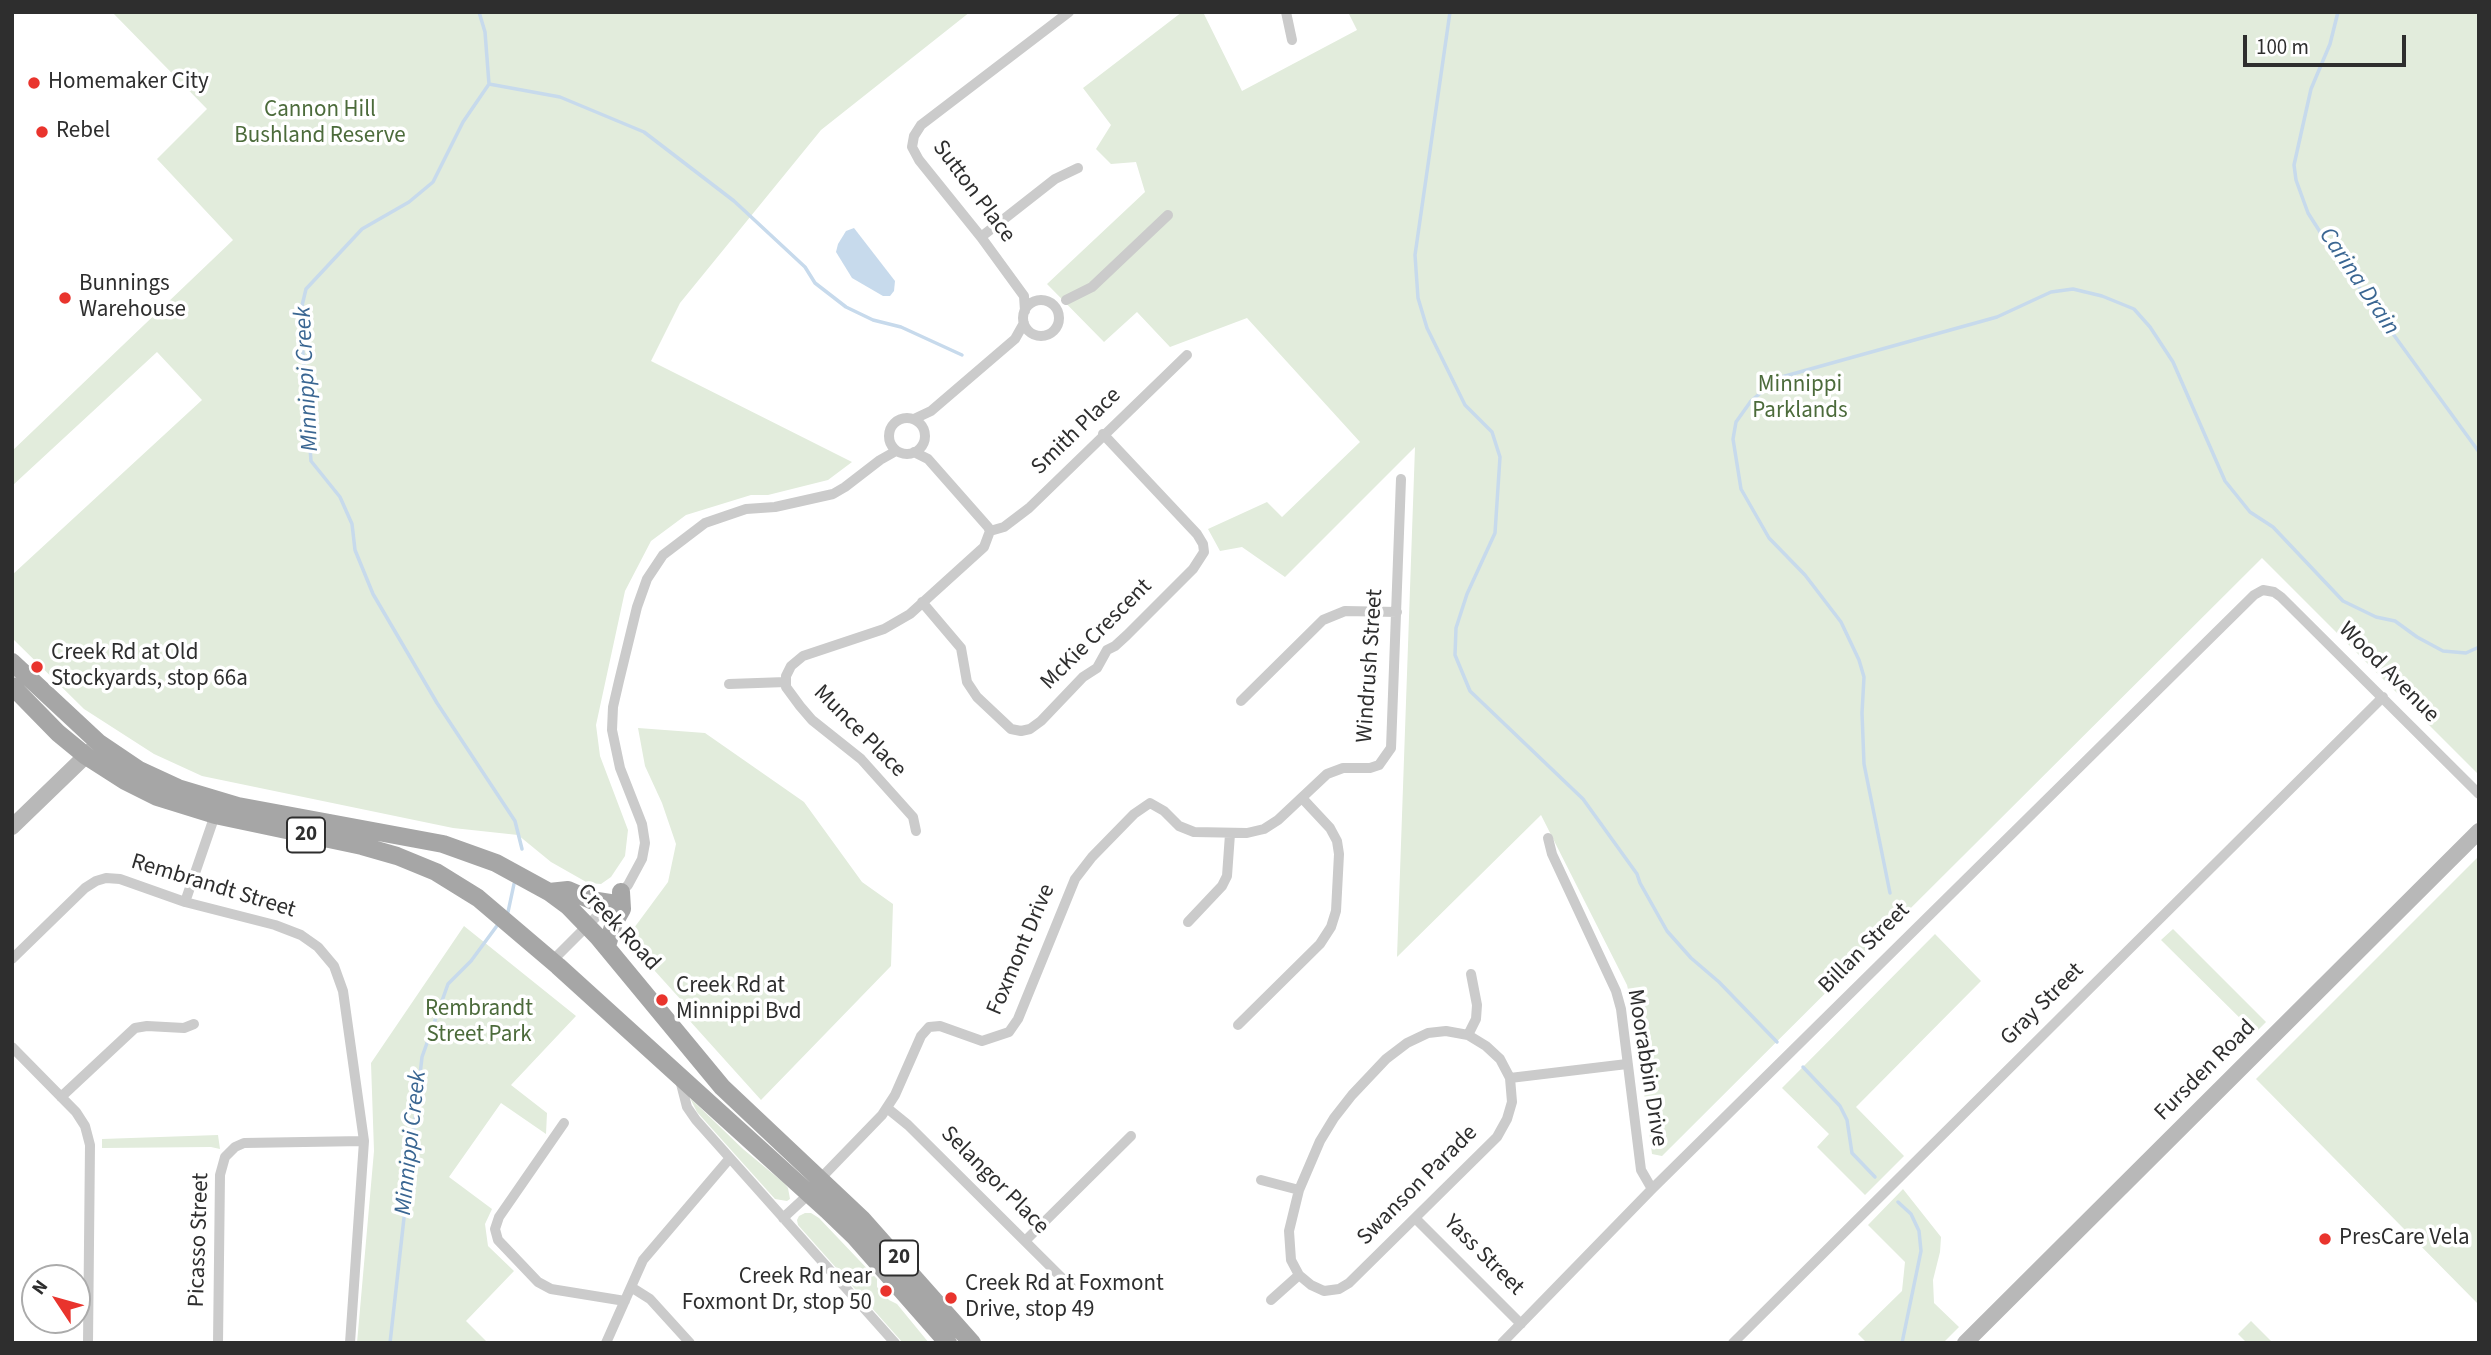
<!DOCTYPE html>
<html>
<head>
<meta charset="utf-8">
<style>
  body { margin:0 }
  #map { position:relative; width:2491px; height:1355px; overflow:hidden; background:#fff; font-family:"Source Sans 3",sans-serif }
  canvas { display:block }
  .frame { position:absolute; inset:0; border:14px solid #2e2e2e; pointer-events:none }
  .north { position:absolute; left:21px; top:1264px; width:70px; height:70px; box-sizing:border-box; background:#fff; border:2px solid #ababab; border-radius:50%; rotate:306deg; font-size:19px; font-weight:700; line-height:28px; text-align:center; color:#2e2e2e }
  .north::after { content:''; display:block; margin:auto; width:24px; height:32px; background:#e9342d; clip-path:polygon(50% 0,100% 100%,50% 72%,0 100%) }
  .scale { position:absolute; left:2243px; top:35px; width:163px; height:32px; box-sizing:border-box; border:4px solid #2e2e2e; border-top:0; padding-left:9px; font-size:21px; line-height:24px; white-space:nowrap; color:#2e2e2e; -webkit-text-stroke:5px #fff; paint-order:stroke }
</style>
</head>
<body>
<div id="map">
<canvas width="2491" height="1355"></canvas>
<div class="frame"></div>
<div class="north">N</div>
<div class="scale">100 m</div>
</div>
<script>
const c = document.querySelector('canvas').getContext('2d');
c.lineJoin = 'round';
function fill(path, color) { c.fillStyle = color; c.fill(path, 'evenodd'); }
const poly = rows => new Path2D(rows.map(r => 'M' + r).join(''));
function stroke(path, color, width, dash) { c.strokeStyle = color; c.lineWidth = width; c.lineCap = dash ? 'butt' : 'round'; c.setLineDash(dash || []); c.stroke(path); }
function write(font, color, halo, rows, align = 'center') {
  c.font = font + ' "Source Sans 3",sans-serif'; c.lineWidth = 7; c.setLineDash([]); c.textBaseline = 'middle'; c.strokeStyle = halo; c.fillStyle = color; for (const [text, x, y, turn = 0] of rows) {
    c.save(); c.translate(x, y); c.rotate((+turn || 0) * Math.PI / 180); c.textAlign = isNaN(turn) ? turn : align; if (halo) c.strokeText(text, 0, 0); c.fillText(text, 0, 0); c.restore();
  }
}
fill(poly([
  [112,12,970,12,821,130,680,303,651,361,852,462,828,480,768,495,751,495,686,515,651,541,625,591,596,725,600,756,628,830,625,856,611,877,601,884,588,883,551,862,518,835,453,828,202,776,154,754,84,709,12,638,12,575,202,400,157,352,12,486,12,451,233,240,157,159,207,109],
  [1182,12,1203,12,1242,91,1357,30,1348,12,2479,12,2479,775,2262,558,1662,1156,1652,1154,1634,1015,1627,985,1541,815,1397,957,1415,447,1285,577,1242,547,1220,551,1208,529,1267,502,1282,517,1360,442,1247,318,1170,347,1137,312,1104,342,1047,284,1145,192,1136,162,1111,164,1096,149,1111,125,1083,88],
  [638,728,705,733,804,802,862,882,893,904,891,966,761,1100,689,1020,682,1001,645,960,636,954,633,942,634,928,668,882,676,844,662,803,645,766],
  [2479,856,2479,1305,2256,1079],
  [464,926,576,1016,511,1085,547,1113,546,1134,501,1103,449,1177,492,1209,485,1224,488,1246,514,1271,466,1321,488,1343,357,1343,374,1151,371,1063],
  [2173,929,2266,1022,2255,1033,2161,940],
  [1935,934,1981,981,1856,1107,1904,1156,1865,1195,1817,1147,1829,1134,1782,1088],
  [690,1098,743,1149,784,1183,788,1188,790,1199,787,1201,775,1199,697,1112],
  [218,1135,220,1149,211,1147,102,1148,102,1139],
  [1903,1189,1941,1237,1940,1252,1933,1280,1934,1303,1959,1327,1943,1343,1867,1343,1858,1334,1902,1291,1905,1262,1868,1225],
  [805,1213,811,1213,819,1218,877,1279,877,1287,889,1300,897,1304,929,1343,903,1343,798,1225,797,1220,799,1216],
  [2251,1321,2273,1343,2247,1343,2238,1334]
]), '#e2ecdc');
fill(poly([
  [854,228,895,281,894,291,890,296,883,296,852,278,836,252,838,244,846,231]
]), '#c7daec');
stroke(poly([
  [479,12,485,32,489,84,463,122,433,182,409,202,362,229,306,289,300,314,311,461,340,497,352,524,355,550,373,594,437,703,515,821,522,849],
  [1450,12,1415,255,1418,298,1427,328,1465,405,1492,432,1500,457,1495,533,1467,594,1456,628,1455,655,1470,691,1583,799,1637,874,1640,883,1667,931,1691,958,1719,982,1777,1042],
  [2338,12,2330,44,2311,89,2294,165,2296,180,2308,213,2329,246,2479,452],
  [489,84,560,97,644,132,734,201,805,267,815,283,846,307,873,320,901,327,962,355],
  [1890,893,1864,764,1862,713,1864,677,1859,660,1841,622,1805,575,1769,538,1741,489,1733,439,1736,422,1751,401,1778,378,1997,317,2051,292,2073,289,2102,296,2134,309,2150,327,2173,362,2225,481,2250,512,2273,527,2343,601,2376,617,2395,621,2417,637,2443,651,2466,653,2479,647],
  [508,912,514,884],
  [1803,1067,1840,1106,1847,1120,1852,1153,1875,1177],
  [1898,1202,1911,1214,1919,1231,1921,1251,1902,1343],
  [390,1343,422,1057,448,984,471,961,499,923]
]), '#c7daec', 3.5);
stroke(poly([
  [1286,12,1292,40],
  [981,237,1055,179,1078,168],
  [1066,300,1092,287,1168,215],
  '1023 318a18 18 0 1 1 36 0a18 18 0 1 1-36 0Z',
  [1025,311,1024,296,981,237,919,160,912,147,914,136,921,125,1069,12],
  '889 436a18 18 0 1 1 36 0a18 18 0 1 1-36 0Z',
  [914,419,931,411,1015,339,1024,323],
  [914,452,928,459,988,527,990,531,984,547,910,614,884,629,803,656,791,666,786,676,786,687,800,706,812,720,861,759,913,817,916,831],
  [990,531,1004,527,1029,508,1187,355],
  [922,602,961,648,967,682,977,697,1011,729,1021,731,1030,729,1041,721,1083,677,1097,668,1107,650,1115,646,1127,635,1193,569,1204,552,1203,544,1197,534,1103,434],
  [729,684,786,682],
  [1241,701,1323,620,1345,611,1397,612],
  [1548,838,1552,854,1616,991,1621,1009,1641,1170,1652,1189],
  [185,902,215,815],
  [1188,922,1222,886,1227,876,1230,834],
  [12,959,85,888,96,881,106,878,120,879,185,902,275,925,301,935,318,947,334,966,343,991,364,1141,350,1343],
  [552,961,628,885,642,859,645,843,642,824,620,768,612,730,613,707,619,681,637,607,647,579,663,555,705,523,746,509,775,507,833,494,845,487,880,460,896,451],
  [1238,1025,1320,944,1331,927,1336,911,1339,854,1337,841,1330,828,1302,798],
  [1446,1031,1468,1035,1486,1046,1500,1059,1510,1078,1512,1102,1507,1119,1497,1137,1349,1283,1339,1289,1324,1291,1311,1285,1299,1275,1291,1260,1289,1231,1299,1190,1320,1141,1334,1118,1352,1095,1386,1059,1407,1043,1428,1033,1446,1031],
  [1468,1035,1476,1019,1477,1005,1471,974],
  [12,1047,76,1112,85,1126,90,1145,88,1343],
  [679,1076,687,1107,696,1120,895,1343],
  [1510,1078,1627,1064],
  [61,1097,135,1028,147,1026,184,1028,194,1024],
  [887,1108,908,1125,1071,1287],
  [564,1123,499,1217,495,1229,498,1240,538,1282,551,1289,625,1301],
  [1261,1180,1299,1190],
  [783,1218,809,1194,820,1179,882,1115,895,1095,921,1036,929,1027,940,1026,982,1041,1009,1032,1018,1019,1075,879,1092,857,1134,814,1150,803,1164,811,1179,826,1194,832,1247,833,1264,829,1278,820,1327,774,1343,768,1370,768,1379,765,1391,748,1401,479],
  [1415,1218,1521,1324],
  [1025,1241,1131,1136],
  [631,1287,650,1299,690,1343],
  [1271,1300,1299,1275],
  [218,1343,220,1175,225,1157,235,1147,244,1143,364,1141],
  [606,1343,643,1260,730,1158],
  [1502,1343,1652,1189,2254,595,2263,590,2274,592,2281,597,2479,794],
  [1733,1343,2383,697]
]), '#cbcbcb', 10);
stroke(poly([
  [12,827,99,743],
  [1965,1343,2479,831]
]), '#b8b8b8', 16);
stroke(poly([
  [12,662,99,743,139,770,178,788,238,806,443,844,496,863,549,892,568,906,598,937,722,1087,862,1219,972,1343],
  [12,686,58,733,86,756,125,781,157,797,215,815,362,846,397,856,436,872,478,898,558,966,827,1210,855,1237,948,1343],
  [549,892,568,890,591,900,610,903],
  [607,946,614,923,622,909,621,892]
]), '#a6a6a6', 18);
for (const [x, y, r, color] of [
  [34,83,7,"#e9342d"],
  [42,132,7,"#e9342d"],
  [65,298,7,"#e9342d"],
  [37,667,7,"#e9342d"],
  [662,1000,7,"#e9342d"],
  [2325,1239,7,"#e9342d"],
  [886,1291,7,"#e9342d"],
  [951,1298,7,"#e9342d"]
]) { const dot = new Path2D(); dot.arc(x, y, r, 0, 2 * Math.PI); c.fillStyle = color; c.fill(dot); stroke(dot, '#fff', 2.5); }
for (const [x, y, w] of [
  [306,835,38],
  [899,1258,38]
]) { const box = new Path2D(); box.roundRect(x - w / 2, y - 17.5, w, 35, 5); c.fillStyle = '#fff'; c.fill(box); stroke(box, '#2e2e2e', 2); }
write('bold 21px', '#2e2e2e', null, [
  ["20",306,835],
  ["20",899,1258]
]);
write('23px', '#2e2e2e', '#fff', [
  ["Homemaker City",48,83],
  ["Rebel",56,132],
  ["Bunnings",79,285],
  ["Warehouse",79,311],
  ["Creek Rd at Old",51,654],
  ["Stockyards, stop 66a",51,680],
  ["Creek Rd at",676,987],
  ["Minnippi Bvd",676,1013],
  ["PresCare Vela",2339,1239],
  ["Creek Rd near",872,1278,"right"],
  ["Foxmont Dr, stop 50",872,1304,"right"],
  ["Creek Rd at Foxmont",965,1285],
  ["Drive, stop 49",965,1311]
], 'left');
write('23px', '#4c6b3b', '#fff', [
  ["Cannon Hill",320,111],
  ["Bushland Reserve",320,137],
  ["Minnippi",1800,386],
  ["Parklands",1800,412],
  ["Rembrandt",479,1010],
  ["Street Park",479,1036]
]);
write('23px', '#2e2e2e', '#fff', [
  ["Sutton Place",973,192,53],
  ["Smith Place",1077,432,-44],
  ["McKie Crescent",1097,635,-45],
  ["Windrush Street",1371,666,-86],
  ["Wood Avenue",2388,673,45],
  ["Munce Place",859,732,45],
  ["Rembrandt Street",213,887,17],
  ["Creek Road",618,928,47],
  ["Billan Street",1865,949,-45],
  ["Foxmont Drive",1022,950,-67],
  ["Gray Street",2043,1005,-45],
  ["Moorabbin Drive",1646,1068,81],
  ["Fursden Road",2206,1071,-45],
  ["Selangor Place",994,1181,45],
  ["Swanson Parade",1418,1186,-45],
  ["Picasso Street",200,1240,-88],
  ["Yass Street",1483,1256,45]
]);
write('italic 24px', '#3a6692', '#fff', [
  ["Carina Drain",2358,282,56],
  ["Minnippi Creek",308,379,-93],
  ["Minnippi Creek",412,1143,-84]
]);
</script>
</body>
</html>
